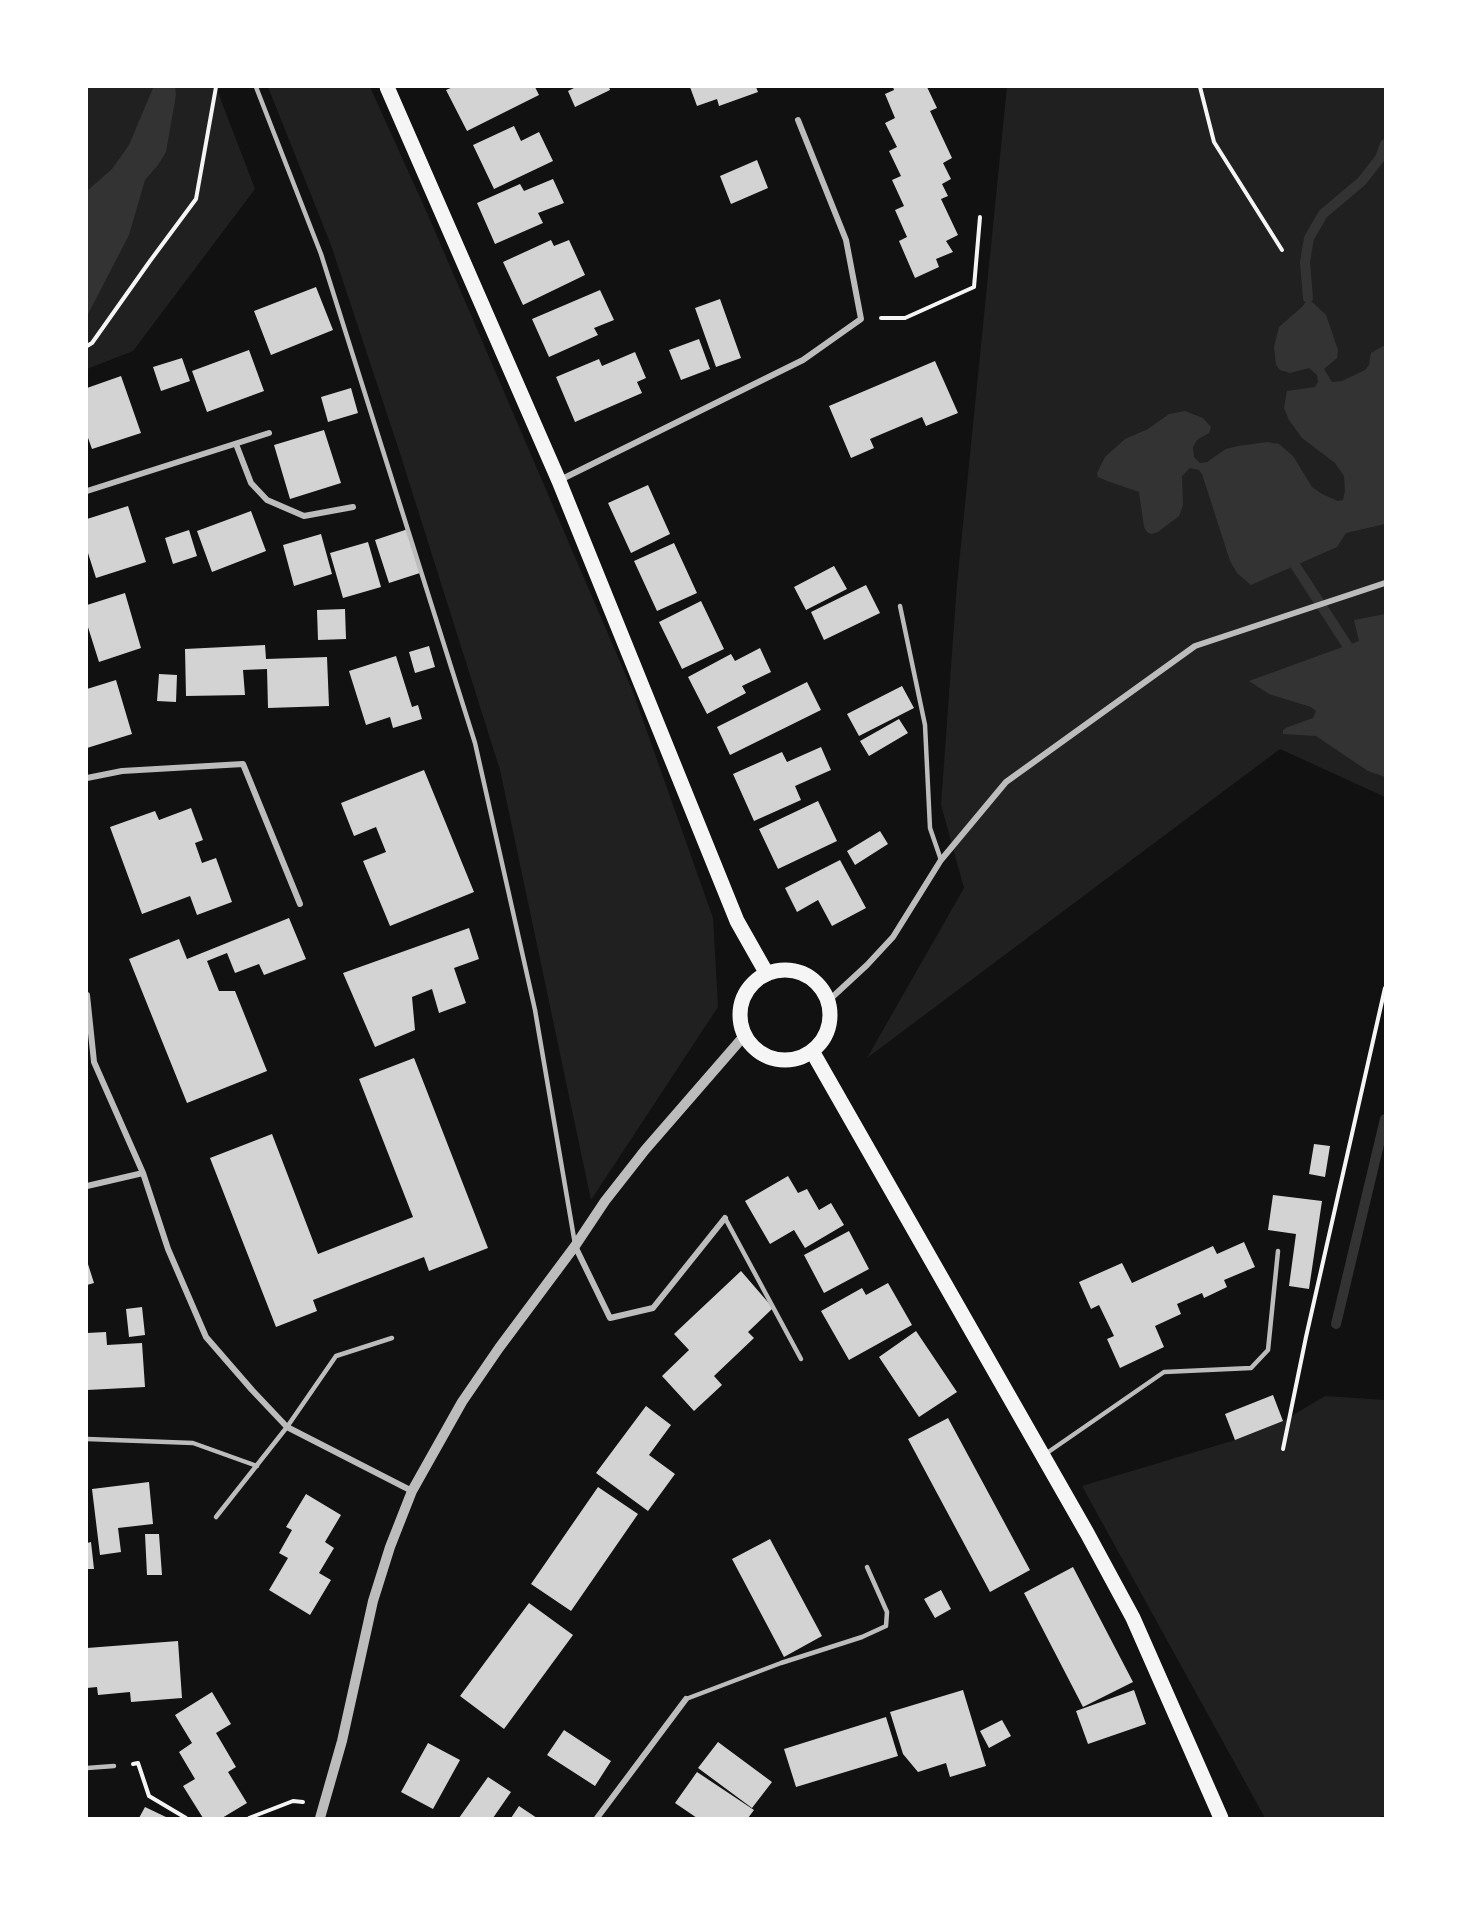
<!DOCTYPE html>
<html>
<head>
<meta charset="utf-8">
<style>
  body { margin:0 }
  #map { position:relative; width:1472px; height:1905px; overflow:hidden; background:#111; font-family:Quicksand,sans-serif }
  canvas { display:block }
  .frame { position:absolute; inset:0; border:88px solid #fff; pointer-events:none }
</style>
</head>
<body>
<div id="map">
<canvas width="1472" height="1905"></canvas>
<div class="frame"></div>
</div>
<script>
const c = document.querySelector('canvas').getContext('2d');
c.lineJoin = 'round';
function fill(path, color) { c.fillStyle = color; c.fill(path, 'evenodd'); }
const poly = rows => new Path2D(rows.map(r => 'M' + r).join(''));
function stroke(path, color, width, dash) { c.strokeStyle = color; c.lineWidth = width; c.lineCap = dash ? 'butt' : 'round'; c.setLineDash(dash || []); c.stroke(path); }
fill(poly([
  [87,87,216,87,255,189,133,351,87,369],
  [268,87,370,87,428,215,633,692,713,918,718,1007,591,1200,500,770,397,444,331,245],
  [1007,87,1385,87,1385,797,1280,749,867,1058,964,888,941,805,957,584],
  [1325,1396,1385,1400,1385,1816,1380,1816,1380,1818,1265,1818,1082,1486,1235,1440,1283,1421]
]), '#202020');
fill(poly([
  [175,87,176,95,166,152,158,165,145,180,129,235,87,316,87,191,112,169,129,145,153,88],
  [1308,298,1326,315,1338,350,1337,358,1324,369,1332,382,1342,381,1365,370,1369,365,1371,353,1385,345,1385,524,1346,533,1337,547,1251,585,1237,573,1230,561,1202,474,1199,470,1190,468,1182,476,1183,505,1179,516,1158,532,1151,534,1147,532,1144,527,1139,492,1107,481,1098,477,1097,473,1105,457,1125,439,1148,429,1169,414,1185,411,1203,418,1211,427,1209,433,1197,440,1193,447,1194,457,1200,463,1207,462,1226,449,1238,446,1267,442,1279,444,1293,456,1312,487,1322,494,1338,501,1343,500,1345,491,1344,476,1335,463,1302,438,1289,420,1284,408,1287,391,1315,387,1318,382,1317,375,1309,368,1290,373,1280,370,1276,365,1274,347,1279,327,1303,306],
  [1385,614,1385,777,1368,771,1316,736,1283,734,1283,730,1288,727,1313,718,1316,711,1311,707,1269,694,1249,681,1359,641,1354,620]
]), '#333');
stroke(poly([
  [1308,298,1305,262,1309,238,1323,214,1362,181,1380,158,1385,144],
  [1295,565,1347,645],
  [1336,1324,1385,1119]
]), '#333', 10);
fill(poly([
  [453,87,535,87,539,95,467,131,446,90],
  [576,87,609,87,610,90,575,107,568,91],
  [690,87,756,87,758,92,719,106,717,99,697,106],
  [893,87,927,87,937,108,930,111,952,158,943,163,951,179,942,184,948,196,941,199,958,235,946,241,953,252,936,259,939,267,915,278,899,241,907,237,895,210,904,206,892,180,901,176,889,151,897,147,885,123,895,118,885,94,894,90],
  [514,126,521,141,539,132,553,161,494,189,473,145],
  [757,160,768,188,731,204,720,176],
  [553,179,564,203,538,213,543,223,495,244,477,203,520,184,524,191],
  [551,240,554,246,569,240,585,275,523,305,503,262],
  [316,287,333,330,271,355,254,311],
  [600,290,614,320,594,328,598,335,549,357,532,319],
  [720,299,741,358,716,367,695,308],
  [699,339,710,369,681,380,669,350],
  [249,350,264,391,207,412,192,371],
  [635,352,646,378,637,382,642,393,575,422,556,377,599,359,602,366],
  [182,358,190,381,161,391,153,367],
  [935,361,958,413,926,426,922,417,870,439,874,448,851,458,829,406],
  [121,376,141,433,92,449,87,435,87,388],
  [351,388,358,413,328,422,321,397],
  [324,430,341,483,290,499,274,445],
  [648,485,670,534,631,553,608,503],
  [128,506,146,562,96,578,87,550,87,519],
  [251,511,266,551,212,572,197,531],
  [408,529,423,572,389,583,375,540],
  [189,530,197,556,173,564,165,538],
  [321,534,332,574,294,586,283,545],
  [368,542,381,587,343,598,330,553],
  [674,543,697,593,657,611,634,561],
  [834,566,847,589,806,610,794,587],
  [866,585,880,613,824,640,811,612],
  [125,593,141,648,99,662,87,624,87,605],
  [701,601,724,649,682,669,659,622],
  [345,609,346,639,318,640,317,610],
  [265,645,266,659,327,657,329,706,268,708,267,669,243,670,245,695,186,696,185,649],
  [429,646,435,667,415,673,409,652],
  [760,648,771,672,742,686,746,693,707,714,688,677,731,654,735,661],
  [396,656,412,707,418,705,422,719,393,728,390,717,366,725,349,671],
  [159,674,177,675,176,702,157,701],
  [116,680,132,734,87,748,87,689],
  [807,682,821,710,730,755,717,727],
  [902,686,914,708,859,736,847,714],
  [899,719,908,733,869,756,860,741],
  [821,747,831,770,795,786,801,800,754,821,733,774,782,752,787,762],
  [424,770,474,892,390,926,363,861,386,852,376,827,354,836,341,803],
  [818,801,837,841,778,869,759,829],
  [191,808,203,840,195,843,202,863,216,858,232,902,197,915,190,896,142,914,110,827,155,811,159,820],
  [880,831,888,844,855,865,847,851],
  [840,860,866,908,832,926,818,900,797,912,785,888],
  [289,918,306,959,264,975,259,964,235,973,227,953,207,961,219,991,235,991,267,1071,187,1103,129,959,179,939,187,959],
  [469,928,479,959,454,968,466,1003,439,1013,432,989,412,997,415,1030,375,1047,343,973],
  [414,1058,488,1248,429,1271,424,1257,313,1300,317,1311,276,1327,210,1158,272,1134,318,1254,413,1217,359,1079],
  [1314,1144,1330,1146,1325,1177,1309,1174],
  [788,1176,798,1193,807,1189,819,1210,831,1203,844,1225,805,1248,794,1230,770,1244,745,1201],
  [1273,1195,1322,1201,1309,1289,1289,1286,1296,1234,1268,1230],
  [849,1231,869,1269,824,1293,804,1255],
  [1244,1242,1255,1267,1224,1280,1227,1287,1204,1298,1202,1293,1177,1304,1181,1314,1155,1326,1164,1347,1120,1368,1107,1339,1114,1336,1099,1305,1091,1309,1079,1282,1122,1263,1132,1283,1213,1246,1217,1254],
  [87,1261,94,1283,87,1285],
  [741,1271,773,1308,748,1332,754,1338,714,1376,722,1385,694,1411,662,1376,689,1350,674,1334],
  [888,1283,912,1325,849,1360,821,1311,862,1288,866,1295],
  [142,1307,145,1335,129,1337,126,1309],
  [916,1331,957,1392,919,1417,879,1357],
  [106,1332,107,1345,142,1343,145,1387,87,1390,87,1333],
  [1273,1395,1283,1421,1235,1440,1225,1414],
  [646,1406,671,1425,649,1455,675,1474,648,1511,596,1473],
  [948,1418,1030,1570,990,1592,908,1439],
  [149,1482,153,1524,118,1528,121,1552,100,1555,92,1489],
  [598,1487,638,1514,571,1611,531,1584],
  [306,1494,341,1515,325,1542,334,1548,319,1573,331,1580,310,1615,269,1590,288,1558,279,1553,292,1530,286,1527],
  [145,1534,159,1534,162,1575,147,1575],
  [770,1539,822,1636,784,1657,732,1559],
  [91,1542,94,1569,87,1569,87,1543],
  [1073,1567,1133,1682,1083,1707,1024,1593],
  [941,1590,951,1609,935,1618,924,1599],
  [529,1603,573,1635,504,1729,460,1696],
  [178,1641,182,1698,131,1702,130,1692,98,1695,97,1687,87,1688,87,1648],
  [963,1690,986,1766,950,1777,946,1763,918,1772,903,1754,890,1712],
  [1134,1690,1146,1724,1088,1744,1076,1711],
  [212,1692,231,1724,216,1733,236,1767,228,1772,247,1803,222,1818,203,1818,183,1786,195,1779,179,1752,192,1743,175,1715],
  [886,1717,898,1756,796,1787,784,1749],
  [1002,1720,1011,1736,989,1748,980,1731],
  [564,1730,611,1761,595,1786,547,1755],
  [718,1742,772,1782,752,1808,698,1768],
  [428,1743,460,1760,433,1809,401,1792],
  [697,1772,754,1810,748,1818,697,1818,675,1803],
  [488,1777,511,1792,493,1818,459,1818],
  [519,1806,537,1818,511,1818],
  [145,1807,168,1818,139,1818]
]), '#d3d3d3');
stroke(poly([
  [1200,87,1214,142,1282,250],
  [881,318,905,318,974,287,980,217],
  [87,346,92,343,150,261,196,199,216,87],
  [1283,1449,1306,1337,1385,988],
  [133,1764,138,1763,149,1796,186,1818],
  [249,1818,293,1801,303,1802]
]), '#f5f5f5', 4);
stroke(poly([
  [256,87,321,254,475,743,535,1010,575,1244],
  [900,606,925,725,930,828,941,860],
  [725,1218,801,1359],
  [87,1439,193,1443,257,1466],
  [1044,1455,1164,1372,1251,1368,1268,1350,1278,1251],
  [216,1517,287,1427,336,1356,392,1338],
  [686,1699,781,1663,862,1637,886,1626,887,1612,867,1567],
  [87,1768,114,1766]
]), '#bcbcbc', 4.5);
stroke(poly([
  [236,444,251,483,267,500,304,516,353,507],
  [560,480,803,360,861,319,846,240,798,120],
  [87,491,269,433],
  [87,778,122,771,243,764,300,904],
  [87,995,94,1062,143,1173,168,1249,206,1337,252,1390,287,1427,412,1491],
  [827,1002,867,965,893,937,941,860,1006,782,1195,646,1385,583],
  [87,1186,143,1173],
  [575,1246,610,1318,653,1308,725,1218],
  [597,1818,686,1699]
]), '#bcbcbc', 6);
stroke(poly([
  [320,1818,342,1741,373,1601,390,1547,412,1491,462,1402,499,1348,575,1246,605,1201,645,1150,744,1036]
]), '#bcbcbc', 10);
stroke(poly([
  [387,87,559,481,737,921,767,974],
  '740 1015a45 45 0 1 1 90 0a45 45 0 1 1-90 0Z',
  [812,1051,1087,1533,1133,1618,1221,1818]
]), '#f5f5f5', 15);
</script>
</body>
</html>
